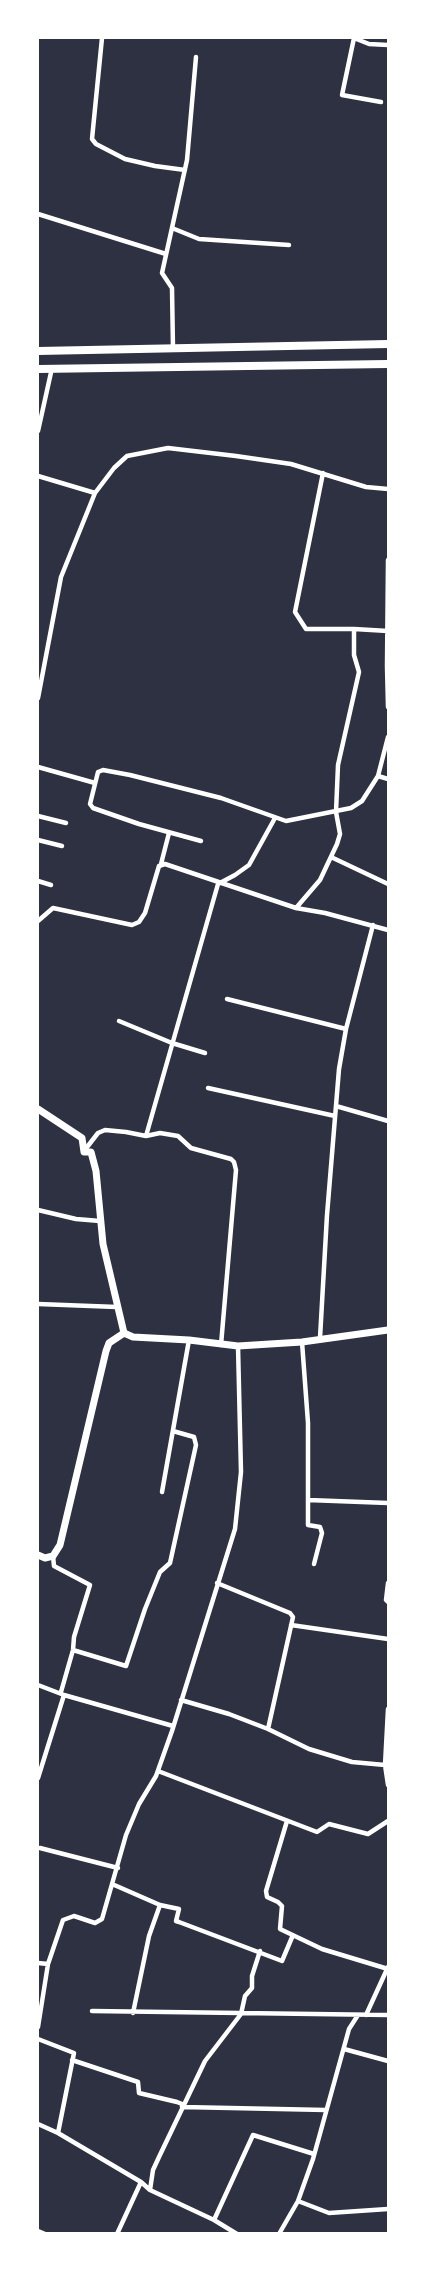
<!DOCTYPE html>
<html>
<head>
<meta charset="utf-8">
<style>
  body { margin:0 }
  #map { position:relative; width:426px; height:2271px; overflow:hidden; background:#2d3142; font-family:Spectral,serif }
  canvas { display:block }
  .frame { position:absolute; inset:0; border:39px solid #fff; pointer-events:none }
</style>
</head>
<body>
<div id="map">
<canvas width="426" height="2271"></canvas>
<div class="frame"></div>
</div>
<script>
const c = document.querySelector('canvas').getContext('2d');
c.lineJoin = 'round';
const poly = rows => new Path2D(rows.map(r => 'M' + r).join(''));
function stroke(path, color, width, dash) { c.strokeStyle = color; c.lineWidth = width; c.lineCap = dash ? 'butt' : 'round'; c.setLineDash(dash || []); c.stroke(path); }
stroke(poly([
  [102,38,92,139,96,144,125,159,155,166,185,170],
  [354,38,342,95,381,102],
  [354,38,369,44,388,45],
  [38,214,166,254],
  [172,228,199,239,289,245],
  [173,349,172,288,162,273,187,160,196,57],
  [38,431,52,368],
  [323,473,295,612,306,629,354,629,388,631],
  [38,476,95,493],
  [388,560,387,666,388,707],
  [38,698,61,577,95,493,114,468,127,456,168,448,236,456,291,464,366,487,388,489],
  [38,767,95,783],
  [378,776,388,779],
  [38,816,66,823],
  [38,840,62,846],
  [201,841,139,824,93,808,90,804,98,772,103,770,130,775,221,798,286,821,351,808,362,801,378,776,388,737],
  [331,857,388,884],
  [161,864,169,833],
  [38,881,51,885],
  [296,908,320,880,337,844,340,834,336,812,338,765,359,672,354,655,354,629],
  [38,921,53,908,132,925,139,922,145,913,159,866,165,864,296,908,325,913,388,930],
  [227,999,346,1029],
  [119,1021,172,1043,205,1053],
  [208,1088,335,1116],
  [336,1106,388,1121],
  [146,1136,218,884,235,875,249,865,275,818],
  [84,1151,98,1133,105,1130,126,1132,146,1136,160,1133,178,1136,191,1148,231,1159,234,1162,236,1170,221,1345],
  [38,1210,76,1219,100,1221],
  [38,1304,117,1307],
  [320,1338,327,1215,339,1069,346,1029,373,925],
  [302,1342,308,1423,308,1500,388,1503],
  [162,1492,189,1340],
  [308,1500,308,1525,320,1527,322,1533,314,1564],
  [53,1556,54,1566,90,1585,74,1637,73,1650,61,1692],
  [217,1583,290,1613,293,1617,268,1729],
  [388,1583,386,1600,388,1602],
  [291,1625,388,1639],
  [73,1650,126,1666,145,1609,160,1572,170,1563,196,1445,194,1437,173,1431],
  [38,1685,64,1695,173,1726],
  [181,1700,229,1714,268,1729,309,1749,352,1762,385,1765],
  [388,1709,385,1765,388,1785],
  [158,1771,317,1832,329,1824,368,1834,388,1821],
  [38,1778,64,1695],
  [287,1821,266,1891,267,1897,278,1902,282,1906,280,1929,322,1949,388,1969],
  [40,1848,118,1868],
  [112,1884,160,1905,179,1909,176,1921,179,1922,282,1961,293,1935],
  [38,1963,48,1964],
  [92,2011,388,2015],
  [133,2013,149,1936,160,1905],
  [366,2015,388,1967],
  [38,2027,48,1964,63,1920,74,1916,95,1923,102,1919,126,1835,139,1804,156,1776,172,1731,235,1529,241,1472,238,1346],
  [38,2039,74,2053,58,2133],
  [344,2049,388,2061],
  [72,2060,138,2082,139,2093,177,2102,182,2104,182,2107,326,2110],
  [38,2124,58,2133,141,2182,150,2190,214,2220,237,2234],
  [150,2190,153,2170,159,2157,205,2061,241,2014,245,1996,252,1988,252,1976,260,1951],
  [298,2201,329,2213,388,2209],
  [214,2220,253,2135,314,2154],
  [38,2231,45,2234],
  [117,2234,141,2182],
  [279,2234,298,2201,313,2159,349,2029,358,2015]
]), '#fff', 4.5);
stroke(poly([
  [38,1109,82,1138,84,1152,91,1152,96,1171,103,1244,124,1333,133,1337,189,1340,238,1346,302,1342,388,1330],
  [38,1555,45,1558,53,1556,60,1545,106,1351,109,1343,124,1333]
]), '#fff', 7);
stroke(poly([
  [38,351,388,344],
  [38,369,388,364]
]), '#fff', 8);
</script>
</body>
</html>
